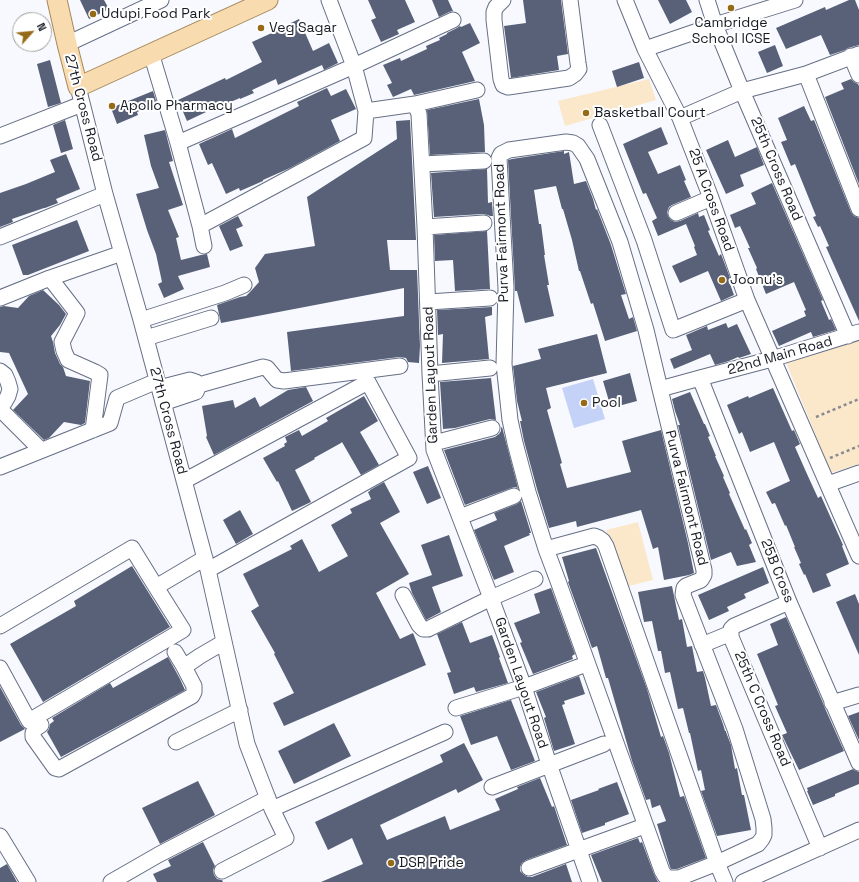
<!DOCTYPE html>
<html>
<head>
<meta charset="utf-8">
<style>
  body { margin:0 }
  #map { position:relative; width:859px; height:882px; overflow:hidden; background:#f7f9ff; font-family:"Space Grotesk",sans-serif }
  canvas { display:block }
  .north { position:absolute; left:12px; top:12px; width:40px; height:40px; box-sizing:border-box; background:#fff; border:1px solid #a2a3a7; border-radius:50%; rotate:63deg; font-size:11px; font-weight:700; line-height:16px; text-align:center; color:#161a22 }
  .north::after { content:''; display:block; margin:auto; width:14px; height:18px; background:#966b17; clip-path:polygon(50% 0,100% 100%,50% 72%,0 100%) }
</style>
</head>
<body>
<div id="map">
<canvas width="859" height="882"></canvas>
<div class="north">N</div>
</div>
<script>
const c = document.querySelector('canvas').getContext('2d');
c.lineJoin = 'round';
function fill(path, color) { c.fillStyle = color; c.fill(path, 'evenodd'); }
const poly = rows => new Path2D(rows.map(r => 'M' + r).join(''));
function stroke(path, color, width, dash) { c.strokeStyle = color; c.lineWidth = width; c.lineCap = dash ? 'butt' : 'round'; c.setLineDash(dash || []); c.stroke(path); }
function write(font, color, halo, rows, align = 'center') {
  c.font = font + ' "Space Grotesk",sans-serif'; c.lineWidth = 4; c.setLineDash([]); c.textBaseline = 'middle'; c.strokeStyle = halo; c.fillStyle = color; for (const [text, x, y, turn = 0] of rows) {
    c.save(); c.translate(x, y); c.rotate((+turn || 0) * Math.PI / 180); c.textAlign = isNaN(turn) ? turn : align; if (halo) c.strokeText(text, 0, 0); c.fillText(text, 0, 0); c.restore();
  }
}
fill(poly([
  [649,79,656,100,565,126,558,101],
  [859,337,859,464,831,473,785,360],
  [638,522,653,580,621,588,606,530]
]), '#fbe8cb');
fill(poly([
  [593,379,605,419,574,428,562,388]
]), '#c3d2f6');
fill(poly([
  [80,0,104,0,109,9,89,19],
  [368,0,405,0,415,22,397,30,399,34,381,42,371,20,376,18],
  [432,0,448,0,453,11,449,12,439,17],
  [523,0,561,0,568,54,557,56,559,70,511,78,504,26,526,23],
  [658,0,686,0,692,12,670,24],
  [849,0,855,0,859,10,859,45,848,48,845,50,830,55,821,35,786,49,776,28,825,7,826,10],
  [299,19,313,51,329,43,338,63,324,70,322,65,278,85,276,79,252,90,254,93,240,99,240,98,221,106,221,105,187,121,178,100,225,78,226,80,262,62,252,42,285,27,285,26],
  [470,23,480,43,462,52,475,81,414,95,411,89,393,97,387,85,392,83,383,65,400,58,401,61,427,49,426,46,440,40,439,38,447,34,447,33,457,28,460,26,461,27],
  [775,45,783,66,767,73,758,52],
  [50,60,61,103,48,107,37,64],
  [639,62,644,78,617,87,612,71],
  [851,79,854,82,858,84,859,86,859,184,825,97,844,89,841,83],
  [327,88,331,96,346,89,356,109,331,120,340,141,290,168,263,180,263,181,240,191,239,188,226,194,212,163,208,165,199,144,232,129,235,138,299,106,297,102],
  [153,91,157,104,137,112,138,115,117,124,111,108],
  [479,99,484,125,485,152,430,155,427,110],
  [804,106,811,121,814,120,851,212,854,216,859,218,859,321,826,247,829,246,820,226,818,227,813,217,816,216,795,164,791,166,781,142,787,140,778,118],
  [65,120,73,149,61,153,53,125],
  [410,120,416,240,387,240,390,270,417,270,420,346,419,363,408,362,406,358,399,357,291,371,287,332,404,316,404,288,221,323,217,305,240,297,246,296,251,291,259,282,255,268,265,254,315,246,307,197,397,139,396,121],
  [661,127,668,144,648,152,658,174,680,165,686,180,684,181,691,197,672,205,669,207,667,212,668,216,671,220,675,222,680,221,698,213,699,217,704,215,710,230,708,231,719,256,721,254,732,283,730,284,734,295,721,301,708,271,680,283,672,266,697,255,694,247,695,246,686,224,658,236,652,221,657,218,646,193,643,194,623,144],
  [165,130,173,161,169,162,183,205,168,210,179,237,176,238,181,260,201,255,207,254,210,267,178,276,184,289,164,298,158,284,162,282,156,254,147,230,136,194,159,188,151,166,144,135],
  [728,140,735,157,757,147,764,165,740,175,744,186,726,194,706,150],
  [564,151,564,154,569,152,574,184,586,181,593,199,596,210,597,209,611,245,626,294,621,295,629,319,633,317,637,331,605,341,593,303,591,304,580,271,579,271,572,240,563,209,562,209,556,186,534,190,539,224,541,224,545,255,544,255,549,285,547,285,554,316,525,323,517,291,515,291,508,160,512,159],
  [66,154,80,189,56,199,58,203,45,208,44,208,12,219,13,222,0,227,0,193,26,184,55,172,50,160],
  [487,169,488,203,492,202,493,216,490,216,488,215,483,214,434,217,431,173],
  [772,183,823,300,821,301,829,320,831,319,836,330,813,337,811,332,779,346,772,331,806,316,804,311,806,310,794,282,766,294,756,269,757,268,748,248,750,248,740,226,735,228,730,215,756,204,751,193],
  [238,216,243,226,236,229,243,246,230,251,219,226],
  [77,220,89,251,28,275,23,275,12,245],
  [487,231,490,289,455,291,453,260,435,261,434,235],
  [43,290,59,305,66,314,60,325,51,336,53,342,55,353,60,364,63,367,66,376,90,381,85,423,81,425,64,422,49,438,44,440,13,410,28,394,9,353,0,352,0,307,4,306,18,308,29,296],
  [492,307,492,315,485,317,489,359,442,363,443,334,438,335,437,310],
  [726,323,728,328,737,324,751,354,739,358,738,357,729,361,715,365,710,354,674,369,670,359,692,350,686,335,707,326,708,330],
  [597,334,607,373,546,388,551,408,547,410,562,463,560,464,567,488,631,472,622,441,661,430,688,543,694,573,689,575,664,580,658,547,653,549,641,510,577,527,576,521,549,528,537,489,524,441,520,421,522,421,517,401,513,366,541,359,538,349],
  [630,373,637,401,611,408,603,381],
  [491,378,496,420,490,419,455,428,443,429,440,382],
  [306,387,313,401,214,455,206,437,207,436,202,406,233,400,235,408,255,397,260,407,288,390],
  [773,388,792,431,794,430,800,444,795,447,807,474,818,498,821,496,843,545,842,546,849,564,826,574,831,586,813,593,805,574,804,575,799,564,801,563,794,547,795,547,786,525,785,526,775,503,772,504,766,492,790,481,774,442,750,452,742,432,739,434,727,405,748,396,749,398],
  [690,392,704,424,705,424,710,436,708,437,716,456,715,456,724,476,723,477,730,493,729,494,745,530,746,529,752,543,749,545,756,562,737,566,731,552,711,560,678,425,680,425,675,411,672,399],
  [364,396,378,421,360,432,379,465,361,475,342,442,341,443,314,458,315,459,295,470,311,502,292,511,278,481,277,482,263,458,285,446,284,444,287,442,285,437,299,430,302,436,328,421,326,418],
  [502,427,518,488,515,487,511,488,465,505,444,450,495,437,499,434,501,431,501,428],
  [428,466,441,498,427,504,413,472],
  [384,482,400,512,380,523,409,574,376,593,400,639,413,633,426,665,284,726,273,703,294,693,274,654,275,653,251,611,259,606,243,574,292,549,290,546,302,539,319,572,348,556,331,525,352,513,350,509,371,499,368,492,370,491,370,490],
  [521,501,531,533,529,533,530,535,504,546,514,572,494,580,474,530,497,520,494,513,517,504],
  [240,510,253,534,236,544,223,520],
  [449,535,463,576,432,587,441,612,426,620,412,593,409,583,432,575,421,545],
  [596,548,647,689,661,737,663,736,669,753,680,797,684,796,706,858,677,869,671,869,670,867,657,824,666,821,660,805,652,808,650,799,646,800,632,761,608,678,606,678,597,646,592,648,568,582,569,581,562,557],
  [132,566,170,627,43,702,10,644,76,606,74,601],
  [763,567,769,583,744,594,746,598,727,607,729,611,709,620,698,595],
  [672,586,679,620,682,619,687,647,692,646,697,672,703,671,705,678,711,706,716,705,723,724,725,731,726,731,726,732,731,745,735,769,737,768,742,795,744,795,751,830,717,836,701,791,705,790,701,770,698,771,690,733,689,733,683,708,678,709,670,672,665,673,661,651,658,651,652,621,644,622,638,592],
  [551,588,575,654,572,656,573,659,533,674,520,643,522,642,514,623,540,613,534,594],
  [855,594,859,604,859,655,836,602],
  [786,617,823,703,824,706,844,751,799,770,782,735,787,733,775,706,778,705,757,654,778,645,770,624],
  [462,622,470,643,492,635,500,657,499,658,508,683,476,692,474,687,454,694,447,673,451,672,437,634],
  [168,657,180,679,185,690,61,757,47,732,49,729,50,724,54,721,52,718,110,683,113,688],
  [579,676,585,694,564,701,565,704,562,705,575,744,554,751,544,718,546,717,536,692],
  [0,687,21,725,25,729,0,742],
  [511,700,535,761,511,770,497,736,471,745,460,716],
  [859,712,859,740,848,716],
  [334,723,351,756,294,784,278,751],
  [464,743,483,780,458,793,456,789,380,825,387,840,445,816,450,830,500,810,495,799,518,789,517,787,540,778,552,807,554,806,567,845,526,860,522,863,520,867,520,871,524,875,528,877,532,877,566,864,572,882,321,882,363,864,352,838,328,850,315,822,443,762,440,755],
  [853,769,854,770,859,772,859,784,835,794,835,796,813,805,807,791,808,791,807,788],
  [198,781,215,815,160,844,142,808],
  [617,782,629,814,605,823,605,825,582,833,571,800,599,790,598,789],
  [638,838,640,843,642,842,654,874,658,882,602,882,591,855],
  [203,842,215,866,213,870,214,875,217,879,222,880,223,882,157,882,153,874,171,866,168,860],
  [7,864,17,882,0,882,0,868]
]), '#586177');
const minor = poly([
  [329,0,354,66,366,111,415,104,419,114,425,227,430,374,434,450,491,598,524,687,549,764,590,882],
  [503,0,496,7,494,12,494,20,501,79,503,85,508,87,569,78,575,74,579,69,578,63,570,0],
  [625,0,645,49,680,118,711,198,747,300,859,556],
  [707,0,715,25,742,91,848,336],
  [67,44,161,0],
  [645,49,715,25,795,0],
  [151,53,178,143,200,226,364,138,366,111],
  [851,56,859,75],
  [806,74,859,209],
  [78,87,105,194,141,320,208,570,247,744,272,809,286,838,222,871],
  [415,104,477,90],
  [680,118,742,91,806,74,859,54],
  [600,125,644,240,673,330,747,300],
  [0,136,82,104],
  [566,142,573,143,578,146,587,159,620,242,646,330,660,389,704,570,704,575,701,580,686,586,684,588,683,595,735,729,763,819,764,828,764,835,762,839,758,844,717,863,679,878,669,878,665,876,662,871,558,581,546,549,528,492,515,443,510,420,504,364,506,288,499,158,501,154,509,150,566,142],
  [178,143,354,66,453,20],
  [422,164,484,161],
  [676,213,711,198],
  [200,226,204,246],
  [425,227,484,223],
  [0,237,105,194],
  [50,278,77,313,62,342,64,351,68,360,95,372,100,375,93,430],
  [0,298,50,278,122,253],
  [428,302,490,298],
  [141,320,225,293,244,285],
  [146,338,211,318],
  [0,371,5,375,8,382,10,389,8,396,4,403,0,407],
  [430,374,490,368],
  [700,378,789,602,859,763],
  [199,385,263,367,267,368,277,380,284,381,400,366],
  [159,388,190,380,196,382,199,385],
  [660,389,700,378,772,359,859,332],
  [163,403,196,392,199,385],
  [0,409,41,450],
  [434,443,492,428],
  [0,467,110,423,117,398,157,381],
  [184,481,368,382,409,458,208,570],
  [828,484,859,473],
  [460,517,514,496],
  [546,549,594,536,599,538,603,541,606,546,717,863,725,882],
  [403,595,419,625,423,629,428,629,491,598,535,579],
  [789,602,734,626,731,629,731,637,820,848],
  [0,626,132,548,156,587,205,558],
  [702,645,731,633],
  [184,667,200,656,224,642],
  [0,668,29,721,183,630,156,587],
  [832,703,859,695],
  [456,708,524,687,581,666],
  [41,725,35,729,33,733,33,737,55,768,59,769,192,696,194,692,194,686,184,667,175,652],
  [176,742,240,710],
  [492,787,604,744],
  [272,809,445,732],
  [0,836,28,882],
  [529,868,639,828],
  [111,882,158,855,268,798],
  [743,882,859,830]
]);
const major = poly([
  [57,0,67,44,78,87,268,0]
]);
stroke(minor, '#666f85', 17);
stroke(major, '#a6895c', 21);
stroke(poly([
  [816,417,859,399],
  [830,458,859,446]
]), '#878a91', 2.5, [3, 3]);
stroke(minor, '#fff', 15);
stroke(major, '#f8dcb0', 19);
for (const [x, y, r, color] of [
  [731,8,4,"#966b17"],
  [93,14,4,"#966b17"],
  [261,28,4,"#966b17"],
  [112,106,4,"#966b17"],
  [586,113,4,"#966b17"],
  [722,280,4,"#966b17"],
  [584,403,4,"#966b17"],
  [391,863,4,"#966b17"]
]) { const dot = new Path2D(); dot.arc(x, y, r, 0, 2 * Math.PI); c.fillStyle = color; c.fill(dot); stroke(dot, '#fff', 1.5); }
write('14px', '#161a22', '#fff', [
  ["Udupi Food Park",101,14],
  ["Cambridge",731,23,"center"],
  ["School ICSE",731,39,"center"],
  ["Veg Sagar",269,28],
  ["Apollo Pharmacy",120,106],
  ["Basketball Court",594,113],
  ["Joonu's",730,280],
  ["Pool",592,403],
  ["DSR Pride",399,863]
], 'left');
write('14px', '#161a22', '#fff', [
  ["27th Cross Road",83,108,75],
  ["25th Cross Road",776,169,67],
  ["25 A Cross Road",711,200,70],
  ["Purva Fairmont Road",502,233,-92],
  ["22nd Main Road",780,356,-16],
  ["Garden Layout Road",431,375,-92],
  ["27th Cross Road",168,421,75],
  ["Purva Fairmont Road",686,498,76],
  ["25B Cross",777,571,68],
  ["Garden Layout Road",521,683,71],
  ["25th C Cross Road",762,709,67]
]);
</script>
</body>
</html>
